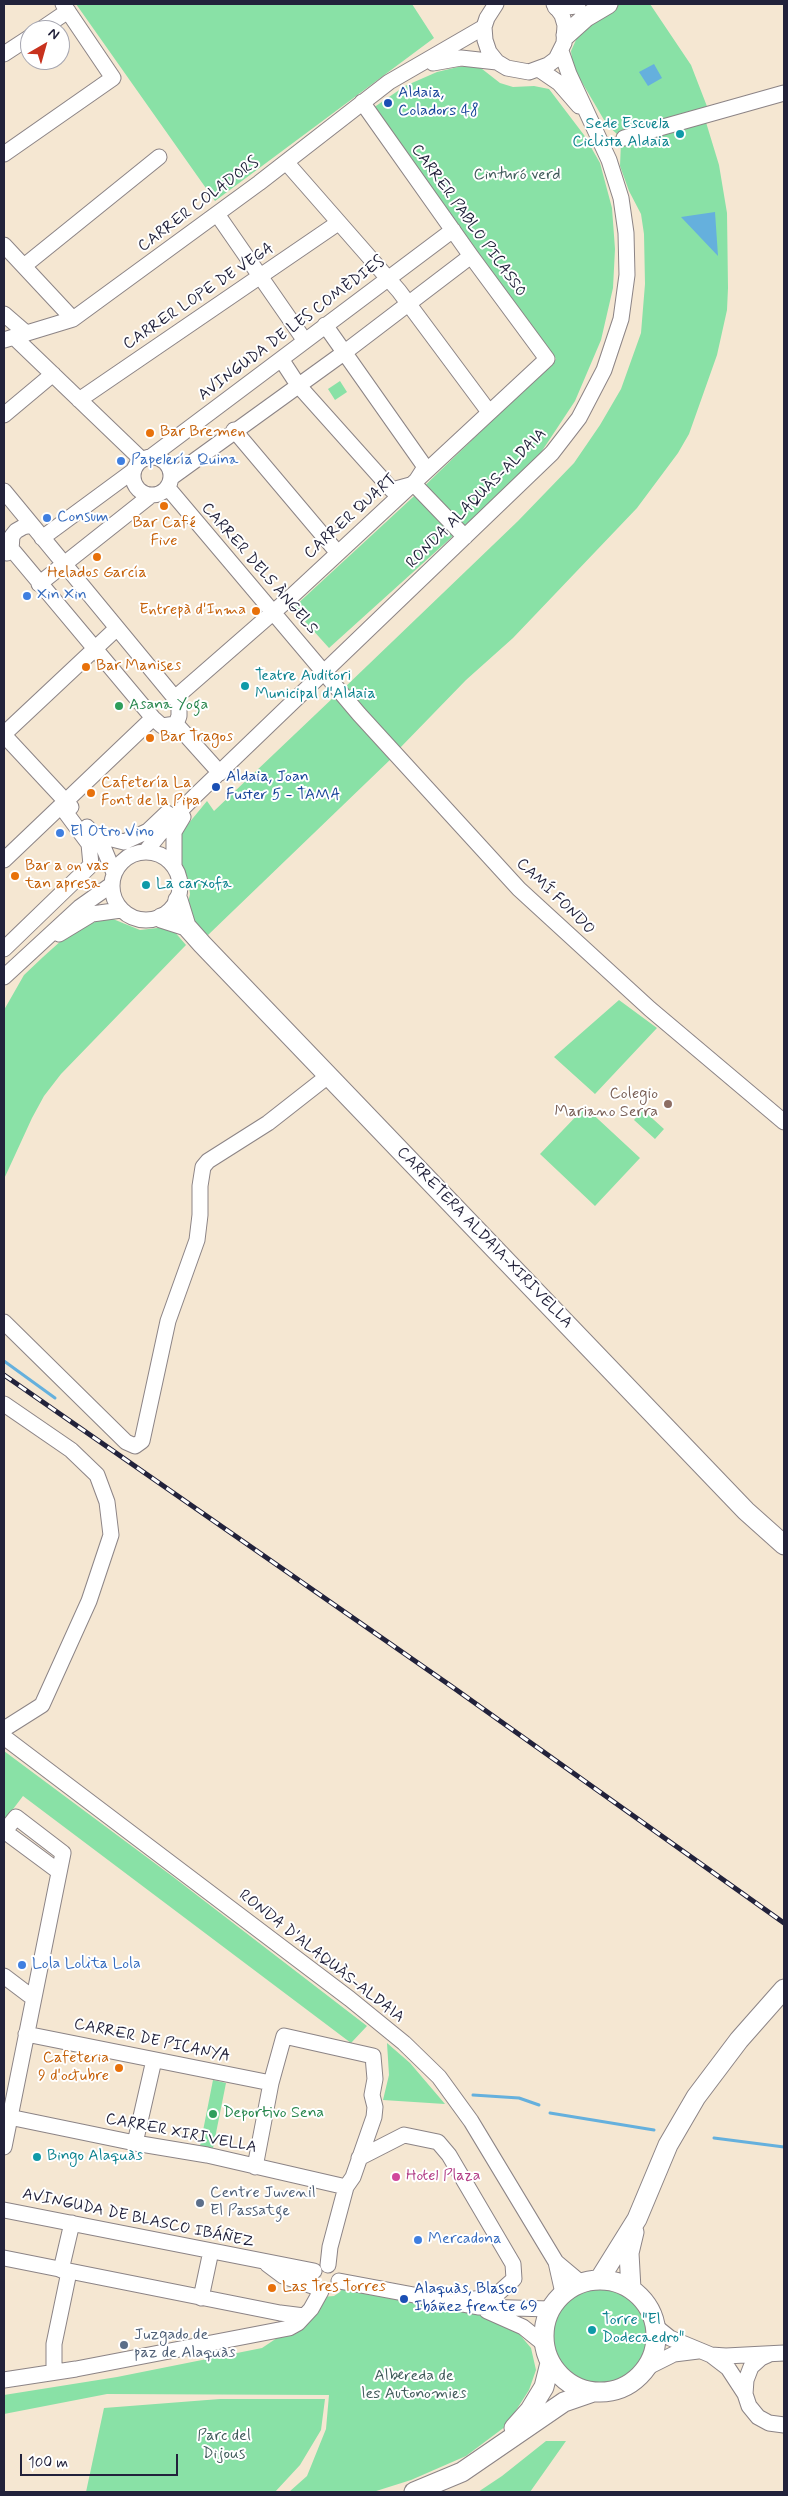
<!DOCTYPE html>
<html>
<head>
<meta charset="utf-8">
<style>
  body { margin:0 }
  #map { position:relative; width:788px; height:2496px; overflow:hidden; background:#f5e7d2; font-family:Mynerve,sans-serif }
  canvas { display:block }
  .frame { position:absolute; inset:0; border:5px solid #22223b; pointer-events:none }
  .north { position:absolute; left:20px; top:20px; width:50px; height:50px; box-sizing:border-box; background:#fff; border:1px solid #a7a7b1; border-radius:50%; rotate:38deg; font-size:14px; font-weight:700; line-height:20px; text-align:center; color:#22223b }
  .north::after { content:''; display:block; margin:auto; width:18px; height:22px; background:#c8321e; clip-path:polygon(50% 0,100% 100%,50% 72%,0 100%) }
  .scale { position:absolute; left:20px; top:2454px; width:158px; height:22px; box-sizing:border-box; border:2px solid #22223b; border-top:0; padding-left:6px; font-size:15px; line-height:18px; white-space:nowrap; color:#22223b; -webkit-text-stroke:4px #fff; paint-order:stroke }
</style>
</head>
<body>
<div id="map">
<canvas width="788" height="2496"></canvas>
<div class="frame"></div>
<div class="north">N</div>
<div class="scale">100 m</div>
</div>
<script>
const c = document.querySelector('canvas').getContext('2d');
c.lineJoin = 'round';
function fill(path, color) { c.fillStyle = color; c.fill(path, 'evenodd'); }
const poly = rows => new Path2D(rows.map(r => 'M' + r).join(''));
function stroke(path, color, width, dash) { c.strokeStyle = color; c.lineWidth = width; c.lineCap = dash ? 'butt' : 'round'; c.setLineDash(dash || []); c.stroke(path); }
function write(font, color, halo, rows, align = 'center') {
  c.font = font + ' Mynerve,sans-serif'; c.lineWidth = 4; c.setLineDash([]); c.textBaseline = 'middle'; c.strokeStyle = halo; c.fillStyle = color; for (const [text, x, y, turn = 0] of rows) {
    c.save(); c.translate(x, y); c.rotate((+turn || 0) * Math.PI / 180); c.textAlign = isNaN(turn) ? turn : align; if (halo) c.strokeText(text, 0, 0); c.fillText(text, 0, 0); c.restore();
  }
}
fill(poly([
  [76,4,412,4,434,38,215,201],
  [618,4,650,4,691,65,708,109,617,134,607,125,573,67,571,51,585,20],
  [477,65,500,83,513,87,534,86,549,89,584,135,600,163,612,208,615,249,613,288,601,340,575,401,538,457,514,481,329,648,293,608,412,498,556,359,373,108,405,86,437,72,458,67],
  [705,119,719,165,727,213,728,288,727,310,717,355,689,434,678,453,637,508,513,638,466,680,398,750,343,689,518,521,574,463,600,425,621,389,641,333,645,284,644,234,641,214,629,191,620,166,621,142],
  [340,381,347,392,335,400,328,389],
  [336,695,393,757,208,935,191,921,187,907,190,894,188,879,179,856,179,840,184,829,207,801,214,811],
  [108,917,140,930,166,927,173,930,186,945,61,1074,44,1096,32,1118,4,1179,4,1010,24,975,43,957,72,931],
  [619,1000,657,1028,595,1094,554,1057],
  [585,1107,640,1158,595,1206,540,1154],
  [643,1110,664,1129,655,1139,634,1120],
  [4,1751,172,1876,367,2026,351,2043,23,1796,4,1821],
  [387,2043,410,2063,445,2104,383,2100,389,2075],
  [213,2080,226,2083,213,2148,200,2146],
  [343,2287,477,2312,515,2329,531,2348,536,2370,529,2390,506,2426,466,2456,411,2480,373,2492,289,2492,307,2476,326,2429,329,2395,107,2394,4,2414,4,2395,117,2377,262,2348,301,2322,321,2297,334,2296,340,2292],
  '550 2336a49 49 0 1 1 98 0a49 49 0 1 1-98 0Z',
  [220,2399,325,2399,321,2430,300,2465,275,2492,86,2492,104,2408],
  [546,2441,566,2441,530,2492,478,2492,502,2476]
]), '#89e1a6');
fill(poly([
  [654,64,662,78,648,86,639,72],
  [715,212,718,256,681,217]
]), '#65b0dd');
stroke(poly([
  [4,1361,55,1398],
  [473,2095,519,2098,539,2105],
  [550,2113,654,2130],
  [714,2138,784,2147]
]), '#65b0dd', 3);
const minor = poly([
  [496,4,487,18,484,27,485,40,489,52,497,62,507,68,529,72,548,65,556,59,564,43,565,25,562,15,554,4],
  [40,30,68,11],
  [4,54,30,37],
  [433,63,461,58,497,62],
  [540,70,559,83,579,106],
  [624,138,784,93],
  [4,154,113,78,63,4],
  [286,162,399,291,489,412],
  [217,214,305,341],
  [4,245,73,319],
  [24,266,159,157],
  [4,314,26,333],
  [15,338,141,459],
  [4,340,73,319,259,183,389,82,484,27],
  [281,359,298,385,392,490,414,484,425,467,325,325],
  [79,400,338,223],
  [4,415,53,374],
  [234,430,337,552],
  [152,456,453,230],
  '133 476a19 19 0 1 1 38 0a19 19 0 1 1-38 0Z',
  [172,477,345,352,471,256],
  [414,484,465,537],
  [168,488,359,714,519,889,650,1009,784,1122],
  [4,491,179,703,179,716,176,724],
  [42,538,133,471],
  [4,540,153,718,162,726,176,724],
  [7,553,11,550,12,536,16,531,23,527,32,525],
  [39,584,150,496],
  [175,698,293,595,547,359,471,256,362,102],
  [176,724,220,773],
  [4,734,117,628],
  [4,735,71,807],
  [87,827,102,844,114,873],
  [108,838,124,842,148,831,167,813],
  [146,851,171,820,197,794,552,453,579,418,604,370,621,319,627,275,626,233,621,198,609,160,569,74,561,51],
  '112 886a34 34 0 1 1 68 0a34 34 0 1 1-68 0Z',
  [4,860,153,718],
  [174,865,174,832,183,817],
  [83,918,92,914,121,910],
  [59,934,92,914],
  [4,949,91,865,89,844,66,813,66,801],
  [4,977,80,907,111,885],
  [4,1322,126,1442,135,1446,142,1441,168,1321,197,1240,200,1215,200,1186,203,1167,208,1161,268,1123,328,1076],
  [4,1404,71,1450,97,1475,107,1502,111,1535,89,1601,42,1705,4,1729],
  [4,1737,350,1999,404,2043,439,2077,471,2121,556,2262,563,2293],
  [4,1831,58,1871],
  [4,1832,16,1817,63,1853,4,2147],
  [4,1976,33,1998],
  [26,2034,271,2083],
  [4,2113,9,2117,135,2143,207,2155,346,2187],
  [135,2143,154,2060],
  [359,2158,404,2135,438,2142,449,2155,513,2264,514,2279,495,2296,455,2302],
  [255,2167,271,2083,284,2036,373,2056,375,2079,372,2095,375,2107,374,2117,353,2177,346,2187,330,2247,328,2265],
  [4,2210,314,2271],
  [4,2258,280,2313,304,2316],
  [556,2262,581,2283],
  [267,2264,283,2276,315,2287],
  [61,2270,72,2223],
  [339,2281,478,2307,550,2309],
  [201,2298,211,2251],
  [487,2311,523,2327,544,2344],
  [655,2326,670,2338,711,2355,726,2356,784,2353],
  [711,2355,728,2368,745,2394,749,2406,758,2417,769,2423,784,2425],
  [646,2368,674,2354,698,2351],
  [54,2372,54,2344,69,2272],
  [4,2380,76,2369,289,2328,298,2323,311,2309,321,2291],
  [745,2394,746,2380,751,2367,761,2358,770,2354]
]);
const major = poly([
  [557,6,576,4],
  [566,35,586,17,608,4],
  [178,900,186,926,202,944,746,1511,784,1545],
  [161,918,186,926],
  '544 2336a56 56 0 1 1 112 0a56 56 0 1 1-112 0Z',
  [599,2280,637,2219,668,2145,696,2097,739,2040,784,1989],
  [631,2289,629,2253,634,2232],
  [514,2428,530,2410,544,2387,550,2363],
  [414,2492,462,2472,564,2402,593,2392]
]);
stroke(minor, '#8c8486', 17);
stroke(major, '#8c8486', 21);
stroke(minor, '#fff', 15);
stroke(major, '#fff', 19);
const rail = poly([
  [4,1375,451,1686,784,1923]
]);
stroke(rail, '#22223b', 5);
stroke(rail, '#fff', 3, [9]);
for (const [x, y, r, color] of [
  [388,103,5,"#1a4fb4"],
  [680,134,5,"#0f9aa8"],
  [150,433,5,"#e8710a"],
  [121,461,5,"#3f7fe0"],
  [164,506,5,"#e8710a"],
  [47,518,5,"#3f7fe0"],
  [97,557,5,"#e8710a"],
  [27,596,5,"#3f7fe0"],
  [256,611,5,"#e8710a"],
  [86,667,5,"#e8710a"],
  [245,686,5,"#0f9aa8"],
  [119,706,5,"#2e9e5b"],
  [150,738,5,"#e8710a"],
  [216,787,5,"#1a4fb4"],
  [91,793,5,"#e8710a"],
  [60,833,5,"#3f7fe0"],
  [15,876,5,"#e8710a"],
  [146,885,5,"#0f9aa8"],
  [668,1104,5,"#8d6e63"],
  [22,1965,5,"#3f7fe0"],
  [119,2068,5,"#e8710a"],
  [213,2114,5,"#2e9e5b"],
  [37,2157,5,"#0f9aa8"],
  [396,2177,5,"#d1479c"],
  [200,2203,5,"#5c6f8a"],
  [418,2240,5,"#3f7fe0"],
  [272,2288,5,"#e8710a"],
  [404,2299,5,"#1a4fb4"],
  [592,2330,5,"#0f9aa8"],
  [124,2345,5,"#5c6f8a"]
]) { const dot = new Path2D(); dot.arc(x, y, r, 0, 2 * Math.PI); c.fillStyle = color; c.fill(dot); stroke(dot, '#fff', 2); }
write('16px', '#164399', '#fff', [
  ["Aldaia,",398,94],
  ["Coladors 48",398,112],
  ["Aldaia, Joan",226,778],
  ["Fuster 5 - TAMA",226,796],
  ["Alaquàs, Blasco",414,2290],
  ["Ibáñez frente 69",414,2308]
], 'left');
write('16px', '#0d838f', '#fff', [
  ["Sede Escuela",670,125,"right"],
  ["Ciclista Aldaia",670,143,"right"],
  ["Teatre Auditori",255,677],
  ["Municipal d'Aldaia",255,695],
  ["La carxofa",156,885],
  ["Bingo Alaquàs",47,2157],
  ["Torre \"El",602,2321],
  ["Dodecaedro\"",602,2339]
], 'left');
write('16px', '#415b5b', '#fff', [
  ["Cinturó verd",517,176],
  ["Albereda de",414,2377],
  ["les Autonomies",414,2395],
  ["Parc del",224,2437],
  ["Dijous",224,2455]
]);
write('16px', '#22223b', '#fff', [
  ["CARRER COLADORS",199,205,-37],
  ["CARRER PABLO PICASSO",468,221,54],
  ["CARRER LOPE DE VEGA",199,297,-34],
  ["AVINGUDA DE LES COMÈDIES",292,329,-37],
  ["RONDA ALAQUÀS-ALDAIA",477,499,-45],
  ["CARRER QUART",351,517,-42],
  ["CARRER DELS ÀNGELS",259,569,49],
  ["CAMÍ FONDO",555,897,44],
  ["CARRETERA ALDAIA-XIRIVELLA",484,1238,46],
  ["RONDA D'ALAQUÀS-ALDAIA",321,1957,38],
  ["CARRER DE PICANYA",152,2041,12],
  ["CARRER XIRIVELLA",181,2134,11],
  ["AVINGUDA DE BLASCO IBÁÑEZ",138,2219,12]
]);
write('16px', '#c56008', '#fff', [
  ["Bar Bremen",160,433],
  ["Bar Café",164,524,"center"],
  ["Five",164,542,"center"],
  ["Helados García",97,574,"center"],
  ["Entrepà d'Inma",246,611,"right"],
  ["Bar Manises",96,667],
  ["Bar Tragos",160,738],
  ["Cafetería La",101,784],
  ["Font de la Pipa",101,802],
  ["Bar a on vas",25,867],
  ["tan apresa",25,885],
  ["Cafeteria",109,2059,"right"],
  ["9 d'octubre",109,2077,"right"],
  ["Las Tres Torres",282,2288]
], 'left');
write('16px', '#366cbe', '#fff', [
  ["Papelería Quina",131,461],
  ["Consum",57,518],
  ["Xin Xin",37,596],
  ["El Otro Vino",70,833],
  ["Lola Lolita Lola",32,1965],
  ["Mercadona",428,2240]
], 'left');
write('16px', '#27864d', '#fff', [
  ["Asana Yoga",129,706],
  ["Deportivo Sena",223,2114]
], 'left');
write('16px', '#785e54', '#fff', [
  ["Colegio",658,1095],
  ["Mariano Serra",658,1113]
], 'right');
write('16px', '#b23c85', '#fff', [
  ["Hotel Plaza",406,2177]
], 'left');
write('16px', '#4e5e75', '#fff', [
  ["Centre Juvenil",210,2194],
  ["El Passatge",210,2212],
  ["Juzgado de",134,2336],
  ["paz de Alaquàs",134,2354]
], 'left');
</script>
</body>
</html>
